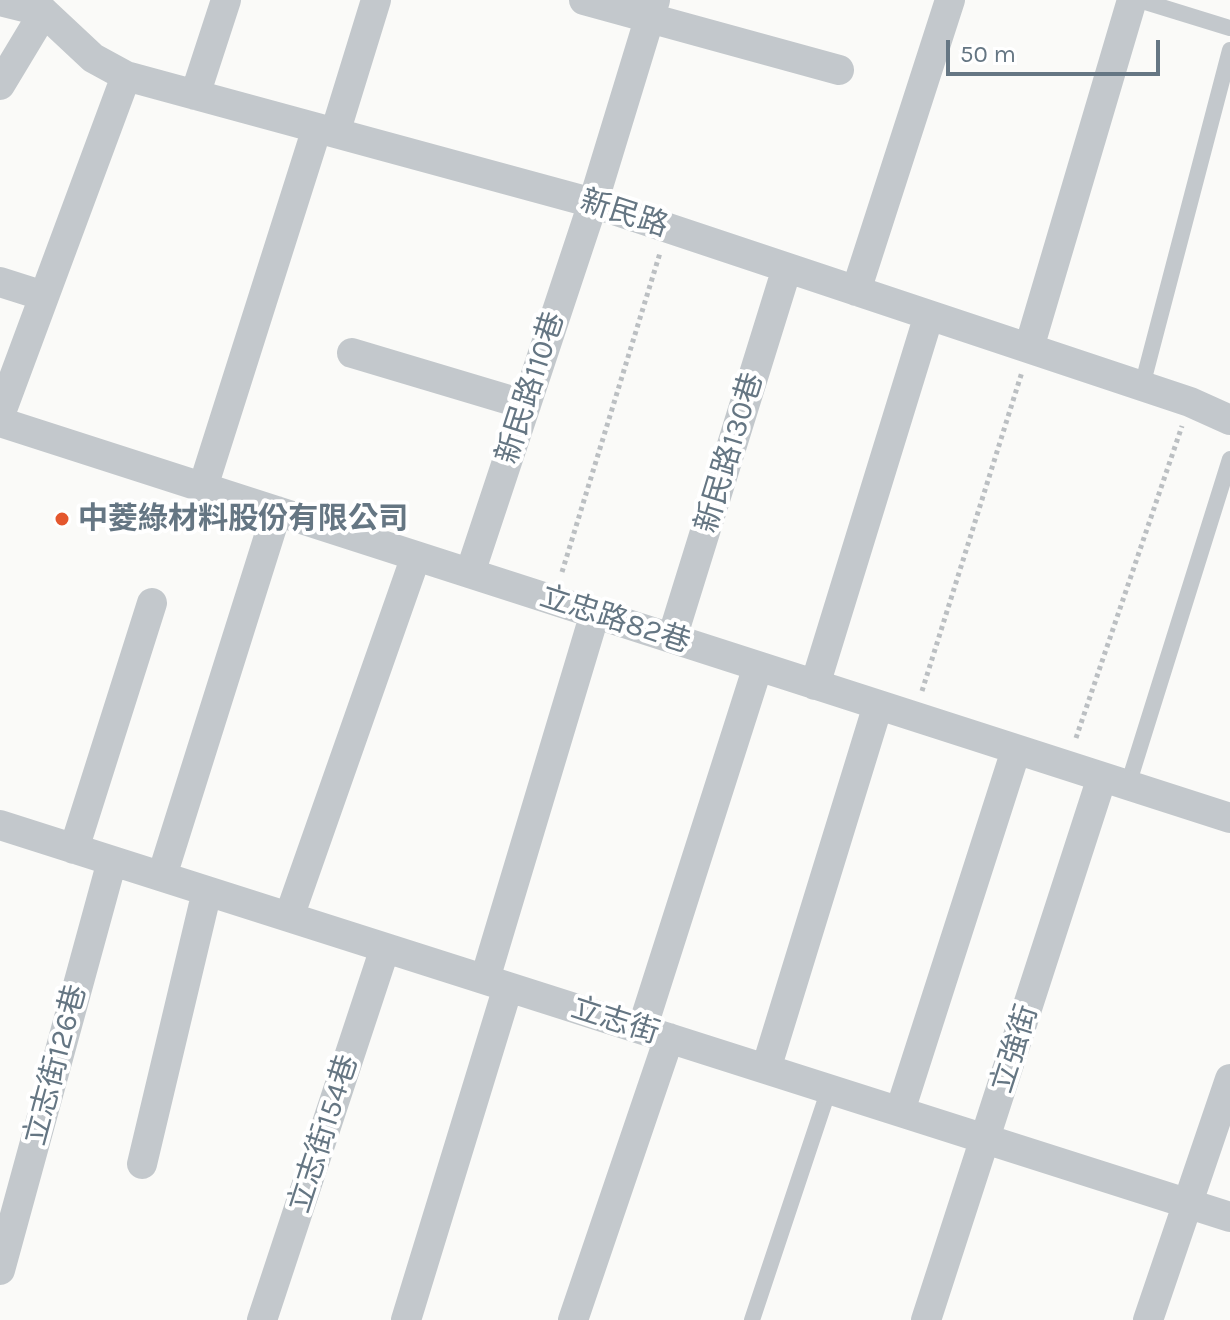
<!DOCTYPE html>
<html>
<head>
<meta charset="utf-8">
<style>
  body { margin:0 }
  #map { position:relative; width:1230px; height:1320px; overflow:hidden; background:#fafaf8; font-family:Karla,sans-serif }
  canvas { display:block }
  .scale { position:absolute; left:946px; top:40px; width:214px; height:36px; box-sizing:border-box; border:4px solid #657683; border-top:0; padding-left:10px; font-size:24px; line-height:28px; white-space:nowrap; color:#657683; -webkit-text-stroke:6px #fff; paint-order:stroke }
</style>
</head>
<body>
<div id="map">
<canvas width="1230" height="1320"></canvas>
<div class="scale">50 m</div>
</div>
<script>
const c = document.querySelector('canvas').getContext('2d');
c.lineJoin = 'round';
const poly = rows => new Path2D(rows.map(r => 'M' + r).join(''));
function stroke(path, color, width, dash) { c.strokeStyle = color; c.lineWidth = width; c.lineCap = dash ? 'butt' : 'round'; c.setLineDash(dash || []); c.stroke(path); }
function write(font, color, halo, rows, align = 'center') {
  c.font = font + ' Karla,"Noto Sans TC",sans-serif'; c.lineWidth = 8; c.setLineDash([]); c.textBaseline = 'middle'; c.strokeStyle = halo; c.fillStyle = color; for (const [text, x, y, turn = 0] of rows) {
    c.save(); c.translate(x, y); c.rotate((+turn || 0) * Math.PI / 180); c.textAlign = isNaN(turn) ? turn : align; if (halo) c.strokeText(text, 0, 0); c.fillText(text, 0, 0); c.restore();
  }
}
stroke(poly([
  [562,572,660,253],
  [922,691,1022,372],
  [1076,738,1182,426]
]), '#bbbfc2', 5, [4, 4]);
stroke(poly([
  [1139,0,1230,28],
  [1142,386,1230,50],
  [1128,785,1230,459],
  [752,1320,829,1089]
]), '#c3c8cc', 16);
stroke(poly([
  [31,0,93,58,126,76,593,203,1190,402,1230,420],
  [584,0,839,70],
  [0,1,44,12,0,85],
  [195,95,226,0],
  [335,133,376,0],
  [0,282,44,296],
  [856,291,950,0],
  [1029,348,1132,0],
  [352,353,526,405],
  [0,415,126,76],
  [0,422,1230,818],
  [203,487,317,128],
  [470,573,593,203,655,0],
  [672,638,787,268],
  [815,685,929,315],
  [0,825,1230,1217],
  [74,849,152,603],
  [162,876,277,511],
  [289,917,416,556],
  [485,979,595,613],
  [642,1029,758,666],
  [766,1069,878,705],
  [900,1111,1016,750],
  [142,1164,207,891],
  [0,1270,112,861],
  [262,1320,385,948],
  [406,1320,508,987],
  [573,1320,669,1038],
  [926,1320,1102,777],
  [1148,1320,1230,1079]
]), '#c3c8cc', 30);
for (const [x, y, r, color] of [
  [62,519,8,"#e4572e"]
]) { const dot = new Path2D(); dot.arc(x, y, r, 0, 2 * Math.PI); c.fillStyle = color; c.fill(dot); stroke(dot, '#fff', 3); }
write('30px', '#657683', '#fff', [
  ["新民路",624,214,18],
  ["新民路110巷",531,388,-72],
  ["新民路130巷",730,453,-73],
  ["立忠路82巷",615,620,18],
  ["立志街",615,1021,18],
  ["立強街",1015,1049,-72],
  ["立志街126巷",56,1065,-75],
  ["立志街154巷",324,1134,-72]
]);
write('bold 30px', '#657683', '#fff', [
  ["中菱綠材料股份有限公司",78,519]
], 'left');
</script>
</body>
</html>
